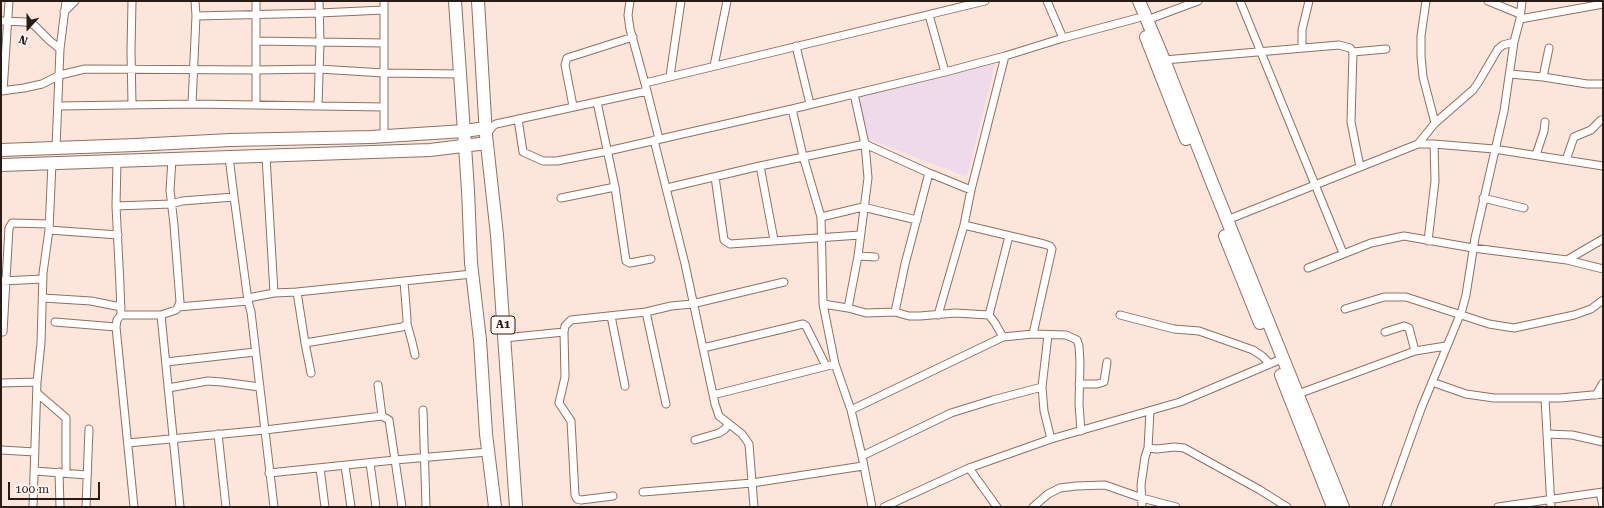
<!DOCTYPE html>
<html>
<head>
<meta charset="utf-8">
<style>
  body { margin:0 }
  #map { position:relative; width:1604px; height:508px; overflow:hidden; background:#fce6dc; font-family:"Roboto Serif",serif }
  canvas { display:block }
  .frame { position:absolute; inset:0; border:2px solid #281c16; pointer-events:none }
  .north { position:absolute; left:8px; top:8px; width:40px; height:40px; -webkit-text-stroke:3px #fef7f3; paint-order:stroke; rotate:201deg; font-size:11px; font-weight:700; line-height:16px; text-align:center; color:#281c16 }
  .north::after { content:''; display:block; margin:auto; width:14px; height:18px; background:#281c16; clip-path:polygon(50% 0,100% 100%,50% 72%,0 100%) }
  .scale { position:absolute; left:8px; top:482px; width:92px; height:18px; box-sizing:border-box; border:2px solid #281c16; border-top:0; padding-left:5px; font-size:12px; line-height:14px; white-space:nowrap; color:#281c16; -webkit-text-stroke:3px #fef7f3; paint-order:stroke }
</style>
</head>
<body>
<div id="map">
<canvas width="1604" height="508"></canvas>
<div class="frame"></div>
<div class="north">N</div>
<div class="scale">100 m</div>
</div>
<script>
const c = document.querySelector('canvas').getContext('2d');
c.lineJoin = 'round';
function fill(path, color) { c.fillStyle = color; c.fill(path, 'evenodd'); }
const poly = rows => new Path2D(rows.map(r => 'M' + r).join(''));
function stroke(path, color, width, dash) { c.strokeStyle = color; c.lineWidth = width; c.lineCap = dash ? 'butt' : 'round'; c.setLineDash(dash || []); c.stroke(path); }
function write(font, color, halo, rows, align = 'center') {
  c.font = font + ' "Roboto Serif",serif'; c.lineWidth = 3; c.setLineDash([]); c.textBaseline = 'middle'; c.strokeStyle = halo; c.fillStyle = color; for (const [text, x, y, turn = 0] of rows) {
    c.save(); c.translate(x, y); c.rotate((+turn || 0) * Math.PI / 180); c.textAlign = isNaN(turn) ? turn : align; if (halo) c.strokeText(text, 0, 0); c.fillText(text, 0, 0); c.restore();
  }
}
fill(poly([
  [995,64,967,177,865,138,860,97]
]), '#eedaea');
const street = poly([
  [256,1,256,70,319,69,384,73,460,74],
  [384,1,384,137],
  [630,1,628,15,630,29,647,91,659,139],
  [1047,1,1063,38],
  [1240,1,1343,253],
  [1426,1,1421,36,1421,56,1423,77,1435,123],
  [1488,1,1520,14],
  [64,12,75,1],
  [929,15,945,72],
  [196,16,319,13,384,10],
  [1520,19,1603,4],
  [1147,20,1198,1],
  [1,21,26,22,34,25,49,40,60,49],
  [256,41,384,43],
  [796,46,810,104],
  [1302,48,1302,30,1309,1],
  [1353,52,1386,49],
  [1164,60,1339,45,1350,48,1353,52,1351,122,1360,167],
  [714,66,727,1],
  [1510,74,1543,77,1587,84,1601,84],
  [670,76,681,1],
  [1543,77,1549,48],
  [645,83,985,1],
  [1,91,24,88,42,84,60,75,85,69,256,70,256,105],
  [3,91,9,1],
  [597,102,615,187,626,261,630,263,651,259],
  [192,104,196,16,195,1],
  [132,105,131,50,132,1],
  [58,106,192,104,384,107],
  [318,106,320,42,319,1],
  [573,106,565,65,567,58,633,37],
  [792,109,803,156,821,217,823,304,848,308,866,313,895,312,909,316,920,316,955,313,989,315],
  [518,119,523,152,543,161,557,161,608,151,792,109,945,72,1005,56,1063,38,1138,18],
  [486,135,493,126,496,124,647,91],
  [654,140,685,264,715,404,719,416,742,434,749,444,754,507],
  [1418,144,1434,144,1494,149,1603,166],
  [56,148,60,49,66,1],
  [1536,155,1544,131,1545,122],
  [266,156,274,293],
  [1566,160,1574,137,1591,130,1601,120],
  [117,161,116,206,120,285,121,315],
  [760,166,774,240],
  [715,177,724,240,730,244,860,235],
  [667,188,760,166,865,144,929,173,971,190,1005,56],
  [234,197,248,301,251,312,274,507],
  [561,198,615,187],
  [1483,198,1524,208],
  [116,206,171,204,182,201,234,197,229,157],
  [821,217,863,207,917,220],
  [1227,220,1418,144,1435,123,1473,90,1478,83,1498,49,1503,45,1514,42],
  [49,230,118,235],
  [1428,241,1435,181,1434,144],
  [858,256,875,257],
  [1567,260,1603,239],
  [1308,268,1371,243,1404,236,1473,248,1567,260,1603,269],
  [1,281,43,279],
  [297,292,305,343,402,327,407,324,407,319,404,281],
  [43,298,91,301,121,307],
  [248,298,274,293,297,292,472,274],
  [823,304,835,364,851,410],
  [178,307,248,301],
  [848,308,858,256,868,178,865,144,854,94],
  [1345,309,1384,297,1406,297,1489,324,1514,328,1574,315,1591,309,1603,300],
  [646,312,666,404],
  [895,312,905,264,929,173],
  [161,315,180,507],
  [938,315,964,225,971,190],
  [1120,315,1174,329,1199,331,1253,350,1262,356,1270,364],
  [611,316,625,386],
  [55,322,116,327],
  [407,324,412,342,415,355],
  [3,332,9,228,12,223,49,224],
  [564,332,565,377,559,403,571,421,575,495,577,499,581,500,613,496],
  [1385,332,1404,326,1409,328,1415,351],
  [1033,334,1066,335,1077,340,1079,346,1080,363,1079,404,1081,431],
  [1003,337,995,323,989,315,1009,236],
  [504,338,564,332,565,326,571,320,646,312,671,306,692,304,784,282],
  [305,343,311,373],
  [703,348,803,324,806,326,826,366],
  [166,362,255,352],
  [1432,382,1466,394,1494,398,1560,398,1603,394],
  [1,383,37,382],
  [1079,384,1097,384,1104,382,1107,362],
  [378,385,382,416],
  [1042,387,1048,335],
  [168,388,208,381,222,382,260,387],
  [37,393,66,418,66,473],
  [1298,394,1415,351,1446,346],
  [713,395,835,364],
  [1596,395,1603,383],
  [1545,398,1551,507],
  [423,410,426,507],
  [1150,411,1148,448,1157,449,1174,447,1184,448,1260,490,1287,507],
  [218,434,226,507],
  [1547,434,1572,435,1603,442],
  [695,440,719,433,725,429,728,424],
  [128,443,265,430,382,416,389,420,395,460,269,473],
  [1,450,35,452],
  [862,456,951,413,993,400,1042,387,1044,411,1051,439],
  [370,463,376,507],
  [345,466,351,507],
  [320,468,325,507],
  [969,468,997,507],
  [35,471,87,475],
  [59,472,60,507],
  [643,492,752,483,863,466],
  [1600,493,1603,506],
  [33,507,37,382,41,343,43,273,49,230,52,163],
  [86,507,89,429],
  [134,507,116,327,117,320,121,315,161,315,176,310,178,307,180,302,174,225,170,190,172,159],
  [402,507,395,460,488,452],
  [872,507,862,456,851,410,1003,337,1033,334,1052,249,1050,246,1044,244,964,225],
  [884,507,969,468,1051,439,1180,402,1284,358],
  [1033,507,1048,494,1060,488,1076,486,1105,485,1142,498,1176,507],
  [1142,507,1141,485,1145,457,1148,448],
  [1386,507,1421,409,1462,310,1466,295,1475,238,1504,111,1514,42,1520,19,1522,1],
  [1498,507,1603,492]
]);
const primary = poly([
  [455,1,468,190,471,263,480,340,486,434,495,507],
  [478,1,486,135,497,235,516,507],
  [1139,1,1164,60,1211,180,1343,507],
  [1146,37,1186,139],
  [1,150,135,145,230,140,371,137,464,131,486,128],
  [1,165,430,150,487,143],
  [1225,236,1260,323],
  [1281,375,1333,507]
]);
stroke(street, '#8f7061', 9);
stroke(primary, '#8f7061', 14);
stroke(street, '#fff', 7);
stroke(primary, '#fff', 12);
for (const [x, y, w] of [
  [503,325,24]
]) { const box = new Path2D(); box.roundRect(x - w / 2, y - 9, w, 18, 3); c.fillStyle = '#fef7f3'; c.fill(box); stroke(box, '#281c16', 1); }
write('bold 11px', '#281c16', null, [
  ["A1",503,325]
]);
</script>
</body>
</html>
